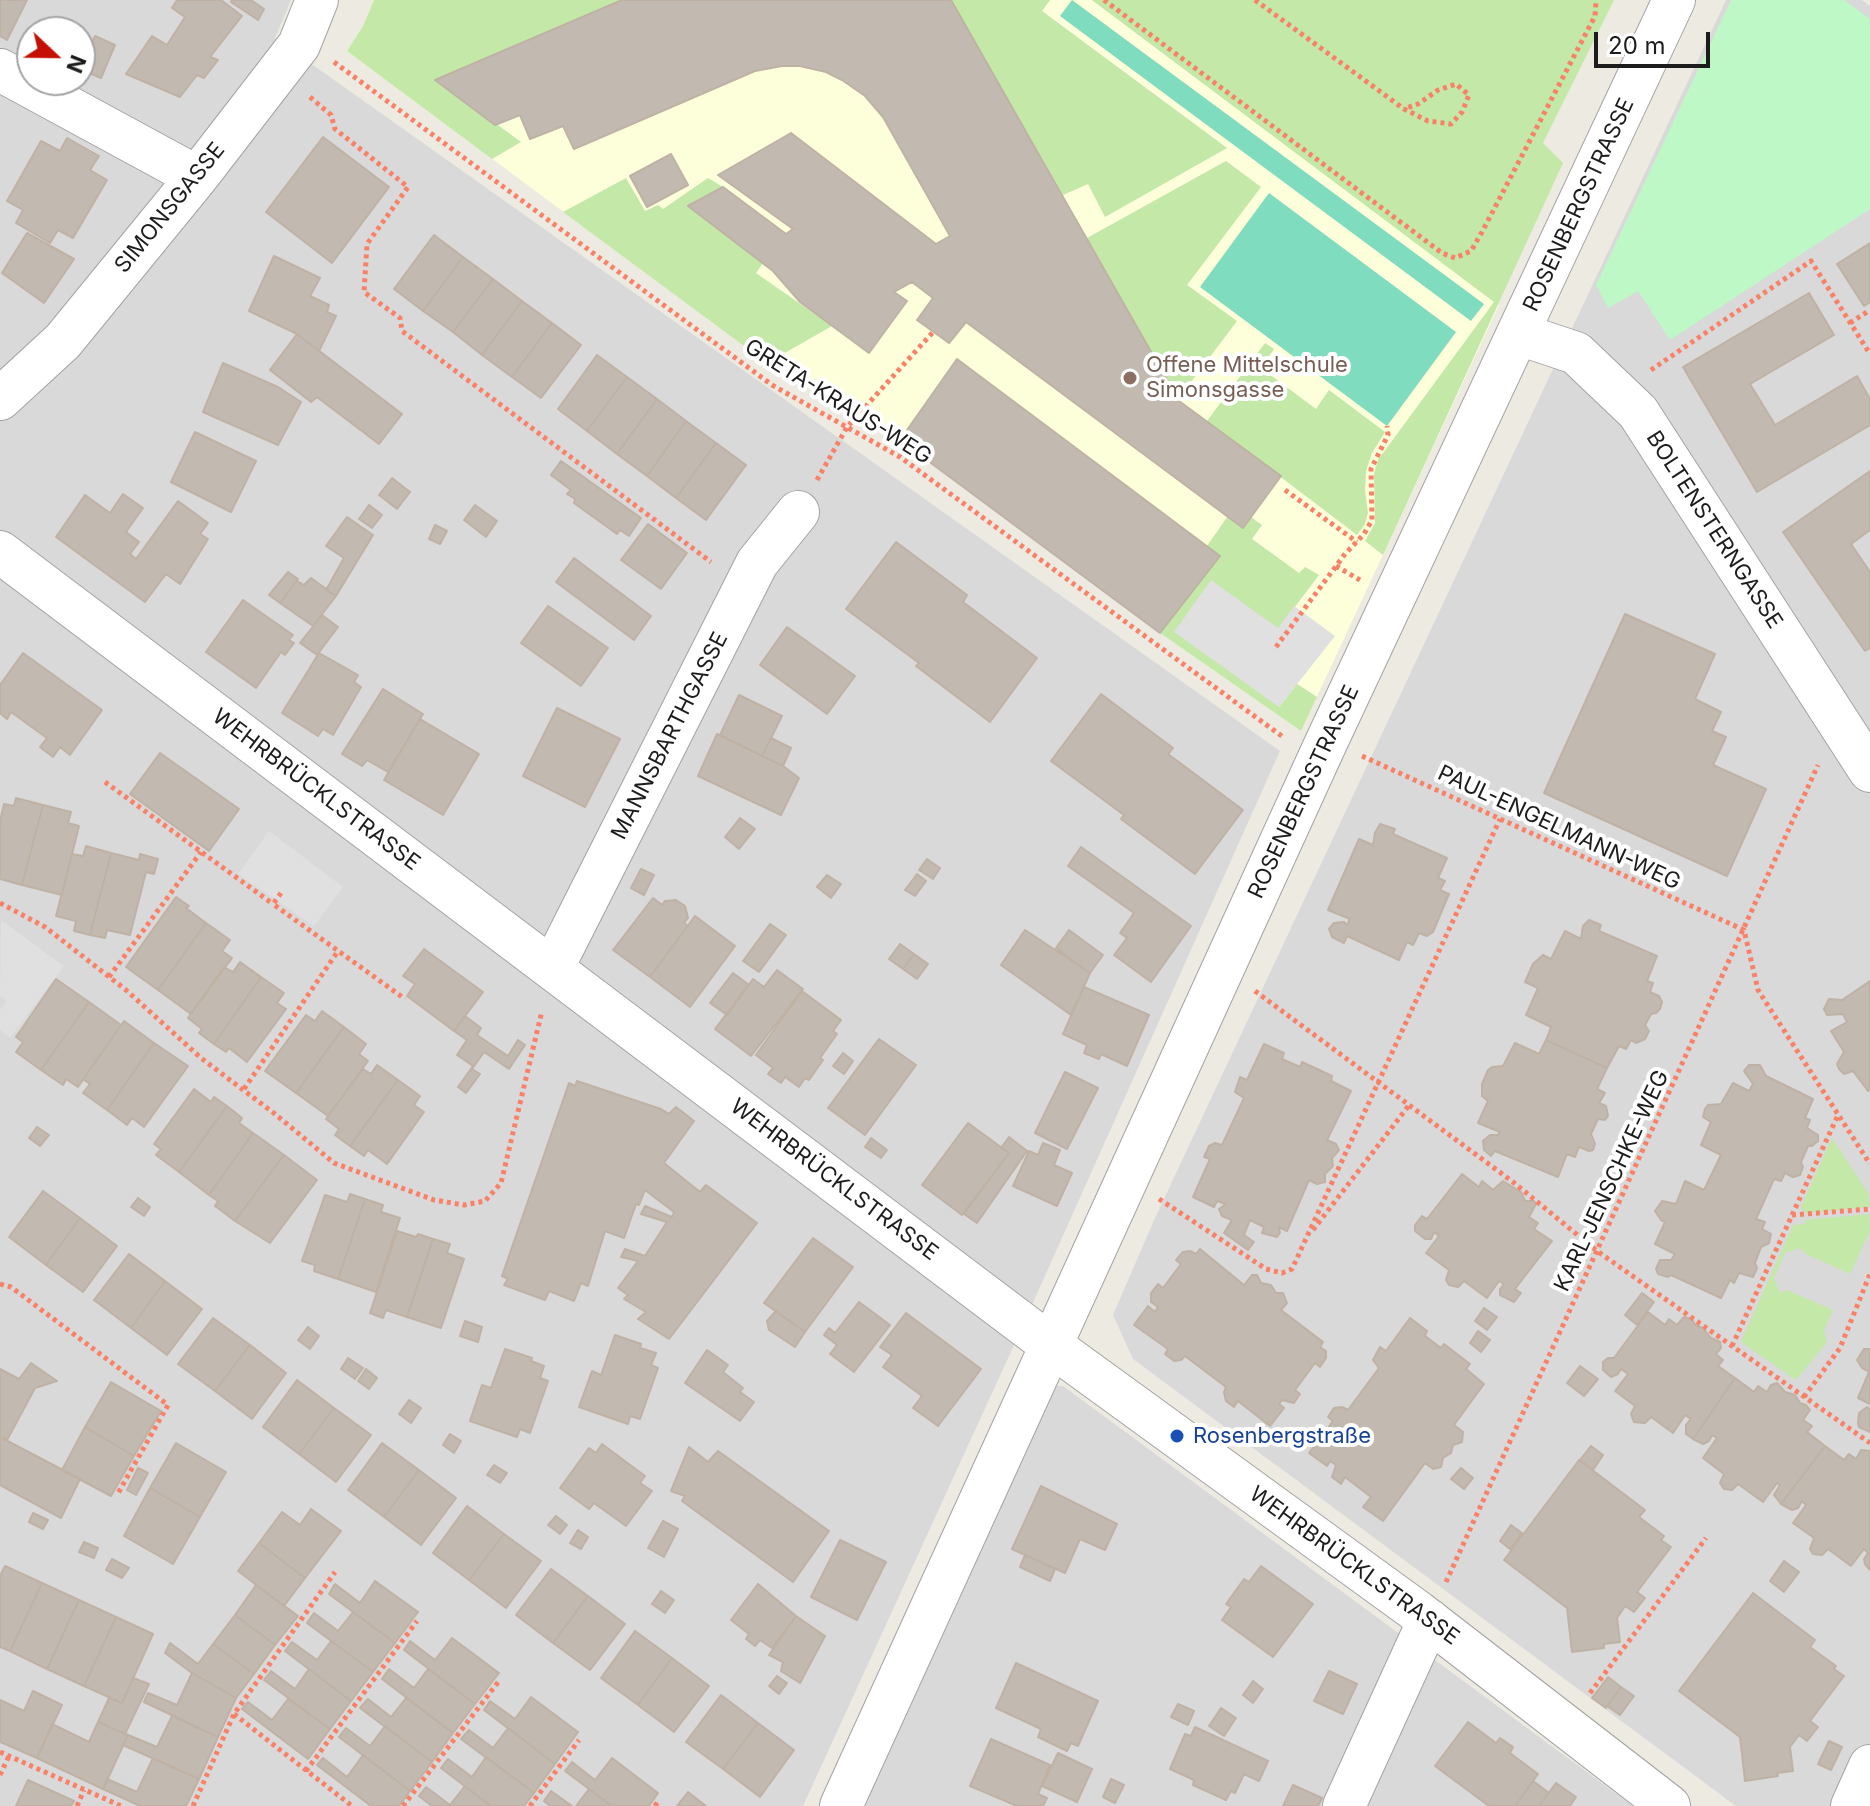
<!DOCTYPE html>
<html>
<head>
<meta charset="utf-8">
<style>
  body { margin:0 }
  #map { position:relative; width:1870px; height:1806px; overflow:hidden; background:#edeae2; font-family:Inter,sans-serif }
  canvas { display:block }
  .north { position:absolute; left:16px; top:16px; width:80px; height:80px; box-sizing:border-box; background:#fff; border:2px solid #a4a4a4; border-radius:50%; rotate:112deg; font-size:22px; font-weight:700; line-height:32px; text-align:center; color:#1c1c1c }
  .north::after { content:''; display:block; margin:auto; width:28px; height:36px; background:#c60f03; clip-path:polygon(50% 0,100% 100%,50% 72%,0 100%) }
  .scale { position:absolute; left:1594px; top:32px; width:116px; height:36px; box-sizing:border-box; border:4px solid #1c1c1c; border-top:0; padding-left:10px; font-size:24px; line-height:28px; white-space:nowrap; color:#1c1c1c; -webkit-text-stroke:6px #fff; paint-order:stroke }
</style>
</head>
<body>
<div id="map">
<canvas width="1870" height="1806"></canvas>
<div class="north">N</div>
<div class="scale">20 m</div>
</div>
<script>
const c = document.querySelector('canvas').getContext('2d');
c.lineJoin = 'round';
function fill(path, color) { c.fillStyle = color; c.fill(path, 'evenodd'); }
const poly = rows => new Path2D(rows.map(r => 'M' + r).join(''));
function stroke(path, color, width, dash) { c.strokeStyle = color; c.lineWidth = width; c.lineCap = dash ? 'butt' : 'round'; c.setLineDash(dash || []); c.stroke(path); }
function write(font, color, halo, rows, align = 'center') {
  c.font = font + ' Inter,sans-serif'; c.lineWidth = 8; c.setLineDash([]); c.textBaseline = 'middle'; c.strokeStyle = halo; c.fillStyle = color; for (const [text, x, y, turn = 0] of rows) {
    c.save(); c.translate(x, y); c.rotate((+turn || 0) * Math.PI / 180); c.textAlign = isNaN(turn) ? turn : align; if (halo) c.strokeText(text, 0, 0); c.fillText(text, 0, 0); c.restore();
  }
}
fill(poly([
  [0,0,291,0,275,38,1280,751,1014,1345,803,1806,0,1806],
  [32,32,80,32,80,80,32,80],
  [1726,0,1862,0,1870,6,1870,1806,1736,1806,1133,1359,1113,1315,1155,1218],
  [1051,1386,1063,1386,1633,1806,861,1806]
]), '#dad9d9');
fill(poly([
  [374,0,1092,0,1499,305,1301,731,1160,633,900,440,822,393,767,363,347,51,363,26]
]), '#fcffda');
fill(poly([
  [374,0,622,0,436,80,521,142,492,159,347,51,363,26],
  [951,0,1050,0,1042,11,1227,148,1105,217,1088,184,1063,195],
  [1092,0,1614,0,1543,143,1563,163,1383,555,1365,541,1375,523,1374,474,1378,460,1494,302],
  [1226,161,1261,187,1187,285,1237,321,1178,399,1087,238],
  [626,178,645,211,658,205,663,209,708,178,723,187,689,207,763,263,756,273,832,326,767,363,563,212],
  [1265,343,1274,349,1261,368,1316,409,1329,390,1385,432,1372,453,1366,471,1365,490,1368,513,1365,524,1357,535,1207,421],
  [1228,516,1251,517,1262,525,1252,539,1299,573,1305,567,1319,575,1279,628,1279,707,1297,684,1317,697,1301,731,1160,633,1220,556,1207,546],
  [1832,1138,1868,1193,1870,1207,1805,1213,1801,1207],
  [1869,1214,1870,1231,1850,1274,1806,1254,1800,1248,1785,1253,1774,1278,1780,1293,1787,1290,1833,1310,1824,1330,1827,1342,1796,1380,1741,1342,1793,1225,1805,1224,1805,1220]
]), '#c3e8a7');
fill(poly([
  [1731,0,1844,0,1870,19,1870,209,1670,340,1638,291,1608,308,1596,285]
]), '#bef8c6');
fill(poly([
  [1072,0,1484,304,1471,321,1060,16],
  [1269,193,1456,332,1387,426,1200,287]
]), '#80dcbf');
fill(poly([
  [1211,580,1278,628,1294,606,1335,636,1279,707,1174,632],
  [269,831,343,887,314,926,238,874],
  [1,920,64,966,10,1038,0,1030,0,1010,7,1001,0,996]
]), '#e0e0e0');
const building = poly([
  [0,0,27,0,7,40,0,36,0,0],
  [177,0,221,0,242,16,210,57,218,60,204,78,197,75,180,97,126,74,152,36,167,45,185,17,172,8,177,0],
  [232,0,251,0,264,9,258,20,231,2,232,0],
  [622,0,951,0,1179,401,1281,476,1243,528,966,322,949,343,917,320,933,298,912,282,894,292,907,301,869,353,800,302,773,271,688,206,723,187,786,234,793,229,718,175,791,133,936,244,950,236,883,117,865,96,842,80,826,72,800,66,782,66,755,71,574,149,563,126,530,139,520,115,495,125,435,80,622,0],
  [95,36,115,45,101,78,80,69,95,36],
  [323,137,389,187,332,263,266,212,323,137],
  [67,138,99,156,90,170,107,180,73,238,58,230,50,243,16,223,23,210,7,201,41,141,60,151,67,138],
  [671,154,688,185,647,207,630,176,671,154],
  [27,233,74,259,44,303,2,273,27,233],
  [434,235,463,257,423,311,394,289,434,235],
  [1870,243,1870,302,1864,306,1837,264,1870,243],
  [274,256,320,278,310,296,329,305,327,312,336,316,319,351,297,334,249,311,274,256],
  [463,257,493,279,453,332,423,311,463,257],
  [493,279,522,301,482,355,453,332,493,279],
  [1809,293,1834,335,1750,384,1775,425,1857,376,1870,399,1870,425,1757,492,1683,367,1809,293],
  [522,301,552,323,512,377,482,355,522,301],
  [552,323,581,345,541,398,512,377,552,323],
  [297,334,402,414,379,444,317,397,311,402,270,370,297,334],
  [597,355,627,377,587,431,558,409,597,355],
  [957,359,1220,556,1160,633,900,440,957,359],
  [223,363,278,387,301,402,278,445,203,412,223,363],
  [627,377,657,399,617,454,587,431,627,377],
  [657,399,686,421,647,476,617,454,657,399],
  [686,421,716,443,676,498,647,476,686,421],
  [195,432,256,461,231,512,171,482,195,432],
  [716,443,746,465,706,520,676,498,716,443],
  [561,461,641,518,629,536,620,530,617,534,574,503,575,499,567,494,571,490,551,475,561,461],
  [1870,471,1870,530,1851,544,1870,572,1870,648,1865,651,1783,532,1870,471],
  [392,478,410,492,397,509,379,495,392,478],
  [123,494,143,508,126,532,139,542,130,554,136,559,178,501,208,523,200,534,208,539,180,584,166,574,145,602,56,537,85,495,110,513,123,494],
  [369,505,382,515,372,528,359,519,369,505],
  [475,505,497,521,486,537,464,520,475,505],
  [347,517,373,535,336,596,326,590,344,558,326,546,347,517],
  [648,524,687,553,661,589,621,560,648,524],
  [435,525,447,531,440,544,429,539,435,525],
  [896,542,967,595,963,602,1037,658,990,722,916,666,919,663,846,609,896,542],
  [574,558,651,616,634,640,556,582,574,558],
  [288,572,298,579,280,603,269,595,288,572],
  [311,578,336,596,313,626,280,603,297,581,304,585,311,578],
  [243,600,293,635,289,640,294,643,285,655,281,652,256,688,206,652,243,600],
  [548,606,608,648,581,686,521,643,548,606],
  [1625,614,1715,654,1695,699,1721,712,1712,731,1726,737,1713,765,1766,789,1727,876,1544,793,1625,614],
  [322,615,338,627,317,655,300,643,322,615],
  [787,627,855,676,827,714,760,665,787,627],
  [23,653,102,710,70,755,60,747,53,757,40,747,47,738,11,712,7,719,0,713,0,685,23,653],
  [319,653,358,675,354,682,361,687,333,735,323,729,318,736,282,713,319,653],
  [383,689,423,714,388,772,367,760,362,766,342,754,383,689],
  [1101,694,1173,748,1168,754,1243,810,1195,874,1121,819,1124,815,1051,761,1101,694],
  [739,695,782,716,762,756,720,735,739,695],
  [557,708,620,739,585,807,523,776,557,708],
  [420,719,479,754,443,815,384,780,420,719],
  [717,734,783,766,799,778,781,815,698,776,717,734],
  [771,738,791,748,783,766,762,756,771,738],
  [160,753,239,809,209,851,130,794,160,753],
  [16,798,43,805,22,885,0,879,0,821,4,804,14,806,16,798],
  [43,805,71,812,68,823,79,826,62,895,22,885,43,805],
  [740,818,755,829,739,849,725,837,740,818],
  [1380,824,1395,829,1393,834,1447,858,1438,878,1445,881,1440,890,1449,894,1433,932,1427,936,1419,933,1413,945,1407,942,1399,960,1347,936,1344,943,1332,937,1329,929,1334,923,1344,922,1347,925,1350,919,1328,910,1359,839,1373,845,1375,833,1380,824],
  [86,846,111,853,90,935,74,931,76,921,56,916,72,854,83,856,86,846],
  [1081,847,1191,926,1151,982,1114,955,1127,938,1120,933,1134,913,1068,866,1081,847],
  [111,853,139,860,140,854,158,859,154,874,146,872,130,935,107,930,105,938,90,935,111,853],
  [927,859,940,868,933,879,919,870,927,859],
  [641,869,654,875,644,895,631,888,641,869],
  [917,874,926,881,915,896,905,890,917,874],
  [827,875,841,884,831,898,817,887,827,875],
  [176,897,189,906,186,908,206,923,158,990,126,967,176,897],
  [653,898,662,905,665,901,676,900,685,906,688,918,684,923,688,926,650,977,613,950,653,898],
  [695,916,735,946,690,1007,650,977,695,916],
  [1589,920,1601,925,1599,931,1657,956,1647,981,1653,983,1650,992,1659,996,1662,1002,1660,1009,1656,1013,1651,1014,1645,1025,1649,1031,1645,1039,1636,1043,1631,1040,1626,1049,1619,1046,1607,1068,1546,1040,1551,1027,1526,1015,1538,988,1525,982,1533,964,1543,955,1551,959,1565,931,1581,939,1583,926,1589,920],
  [206,923,230,940,222,951,232,958,191,1014,158,990,206,923],
  [770,924,786,935,759,972,743,961,770,924],
  [1025,930,1090,973,1071,1015,1001,965,1025,930],
  [1069,930,1103,955,1090,973,1056,948,1069,930],
  [900,944,914,954,903,969,889,959,900,944],
  [424,949,483,992,454,1031,407,996,415,984,403,976,424,949],
  [914,954,928,964,917,979,903,969,914,954],
  [240,962,261,977,214,1044,199,1033,202,1029,188,1018,224,967,233,972,240,962],
  [777,970,803,989,751,1056,715,1029,753,979,764,987,777,970],
  [733,973,749,985,727,1015,710,1003,733,973],
  [261,977,284,993,277,1003,286,1009,247,1062,229,1048,226,1052,214,1044,261,977],
  [56,979,89,1002,41,1070,16,1052,23,1042,16,1037,56,979],
  [1870,981,1870,1089,1868,1091,1853,1071,1844,1074,1839,1069,1837,1064,1844,1052,1831,1031,1847,1022,1843,1014,1827,1015,1824,1009,1829,999,1842,1000,1870,981],
  [1084,987,1149,1015,1127,1066,1101,1054,1099,1059,1084,1053,1087,1045,1063,1034,1084,987],
  [802,991,841,1020,833,1031,837,1034,820,1058,823,1060,809,1080,805,1078,799,1087,785,1077,781,1083,768,1074,773,1068,756,1055,802,991],
  [89,1002,121,1025,78,1087,66,1079,63,1085,41,1070,89,1002],
  [322,1011,344,1027,296,1093,265,1071,306,1015,315,1021,322,1011],
  [465,1016,481,1028,477,1035,508,1056,518,1040,525,1045,509,1069,484,1052,472,1069,480,1074,466,1093,458,1087,473,1066,457,1055,467,1040,454,1031,465,1016],
  [124,1021,154,1043,107,1110,83,1093,90,1084,83,1079,124,1021],
  [344,1027,366,1044,359,1054,368,1061,328,1116,296,1093,344,1027],
  [879,1039,916,1065,865,1135,828,1108,879,1039],
  [1546,1040,1607,1068,1597,1089,1605,1093,1599,1103,1606,1106,1608,1116,1605,1120,1598,1119,1591,1134,1595,1144,1593,1150,1589,1151,1579,1147,1575,1157,1567,1154,1558,1177,1495,1151,1491,1156,1484,1150,1483,1141,1490,1135,1498,1135,1500,1132,1478,1123,1488,1101,1482,1096,1482,1084,1488,1070,1492,1067,1503,1066,1515,1043,1539,1054,1546,1040],
  [154,1043,188,1066,144,1127,132,1118,127,1125,107,1110,154,1043],
  [1264,1044,1284,1053,1282,1059,1300,1067,1302,1062,1332,1076,1331,1081,1351,1091,1327,1140,1336,1144,1339,1150,1332,1158,1333,1166,1325,1174,1325,1182,1317,1184,1309,1180,1287,1231,1279,1227,1280,1233,1277,1237,1262,1233,1264,1227,1250,1220,1244,1235,1254,1242,1248,1250,1224,1233,1232,1220,1222,1216,1219,1209,1226,1204,1217,1201,1214,1207,1193,1197,1210,1159,1204,1157,1209,1146,1215,1143,1222,1145,1244,1098,1235,1092,1240,1077,1247,1080,1264,1044],
  [843,1053,853,1061,844,1074,833,1066,843,1053],
  [377,1065,398,1080,350,1146,335,1135,339,1129,326,1119,363,1069,371,1074,377,1065],
  [1749,1065,1760,1065,1766,1076,1813,1099,1805,1118,1810,1120,1807,1128,1818,1135,1818,1141,1812,1146,1808,1146,1801,1162,1803,1167,1800,1175,1793,1177,1785,1173,1781,1181,1774,1179,1756,1219,1765,1222,1762,1229,1771,1234,1769,1243,1761,1247,1755,1263,1757,1268,1753,1277,1739,1273,1734,1283,1730,1280,1721,1298,1671,1275,1668,1277,1658,1274,1656,1269,1660,1260,1671,1260,1675,1254,1655,1244,1665,1222,1661,1220,1655,1211,1662,1201,1676,1204,1685,1181,1704,1190,1721,1155,1701,1145,1711,1122,1703,1117,1705,1109,1708,1105,1721,1104,1733,1083,1749,1091,1753,1084,1744,1071,1749,1065],
  [1065,1072,1098,1088,1067,1149,1035,1133,1065,1072],
  [398,1080,420,1096,414,1105,424,1112,387,1164,368,1150,364,1156,350,1146,398,1080],
  [577,1081,661,1109,669,1114,676,1107,694,1121,664,1163,700,1192,706,1185,757,1223,669,1339,638,1319,646,1312,624,1299,628,1295,618,1288,638,1261,621,1257,625,1249,645,1256,667,1222,641,1214,645,1206,672,1217,674,1212,645,1190,639,1205,636,1204,624,1238,605,1231,588,1286,581,1283,574,1301,549,1291,545,1300,504,1285,508,1279,502,1276,569,1083,575,1086,577,1081],
  [194,1089,211,1102,214,1097,227,1106,179,1172,156,1155,161,1149,154,1144,194,1089],
  [227,1106,242,1118,239,1123,253,1133,209,1195,179,1172,227,1106],
  [968,1123,1009,1153,962,1215,922,1185,968,1123],
  [37,1127,49,1135,40,1146,29,1138,37,1127],
  [253,1133,284,1155,235,1221,215,1206,218,1201,209,1195,253,1133],
  [1009,1137,1027,1151,977,1223,964,1214,1009,1153,1001,1148,1009,1137],
  [871,1138,887,1150,881,1158,865,1147,871,1138],
  [1043,1143,1060,1150,1054,1165,1072,1173,1057,1206,1013,1186,1029,1151,1038,1155,1043,1143],
  [284,1155,317,1180,270,1243,235,1221,284,1155],
  [1462,1174,1479,1187,1482,1181,1493,1190,1503,1181,1521,1192,1525,1201,1534,1201,1536,1204,1529,1217,1538,1223,1534,1229,1552,1241,1515,1289,1521,1293,1514,1302,1500,1295,1500,1289,1504,1284,1499,1281,1487,1298,1464,1281,1458,1287,1449,1285,1446,1280,1449,1270,1426,1253,1439,1236,1434,1232,1431,1239,1425,1239,1415,1231,1415,1225,1422,1216,1427,1219,1462,1174],
  [43,1191,80,1218,46,1265,9,1237,43,1191],
  [350,1194,365,1199,338,1279,314,1271,315,1265,302,1261,325,1195,347,1202,350,1194],
  [138,1198,150,1207,144,1216,131,1207,138,1198],
  [365,1199,383,1205,381,1212,400,1218,376,1292,338,1279,365,1199],
  [80,1218,117,1246,83,1292,46,1265,80,1218],
  [397,1231,416,1237,418,1234,433,1239,407,1317,386,1310,383,1318,370,1313,397,1231],
  [813,1238,853,1267,805,1332,764,1303,813,1238],
  [433,1239,450,1244,447,1253,464,1259,441,1328,407,1317,433,1239],
  [1200,1249,1244,1285,1252,1275,1257,1275,1261,1283,1271,1285,1276,1293,1283,1293,1287,1303,1281,1310,1323,1342,1320,1347,1326,1351,1326,1358,1320,1367,1315,1363,1295,1390,1300,1394,1294,1403,1282,1400,1279,1404,1284,1408,1270,1426,1238,1401,1234,1407,1226,1401,1224,1392,1226,1387,1185,1356,1181,1360,1174,1361,1165,1354,1168,1349,1134,1325,1148,1306,1155,1312,1158,1307,1151,1302,1151,1293,1158,1284,1163,1288,1181,1264,1176,1260,1183,1252,1190,1251,1196,1254,1200,1249],
  [129,1254,165,1281,131,1328,94,1300,129,1254],
  [165,1281,202,1309,167,1355,131,1328,165,1281],
  [1642,1293,1654,1302,1637,1325,1625,1315,1642,1293],
  [859,1302,890,1325,854,1372,830,1354,837,1345,824,1335,829,1328,835,1333,859,1302],
  [1484,1308,1497,1317,1487,1330,1475,1321,1484,1308],
  [776,1311,805,1332,795,1347,769,1330,767,1321,776,1311],
  [1648,1312,1665,1325,1669,1319,1677,1325,1684,1317,1692,1319,1695,1325,1703,1328,1711,1338,1720,1342,1721,1348,1716,1354,1723,1360,1718,1366,1735,1378,1693,1439,1686,1434,1686,1425,1691,1419,1685,1415,1673,1433,1651,1417,1645,1423,1634,1422,1631,1414,1635,1406,1615,1391,1628,1374,1621,1369,1618,1374,1611,1377,1603,1370,1603,1362,1608,1358,1614,1358,1648,1312],
  [906,1313,981,1369,938,1426,913,1408,922,1396,883,1367,892,1355,880,1347,906,1313],
  [213,1318,250,1345,215,1391,178,1364,213,1318],
  [1410,1318,1427,1331,1425,1336,1441,1348,1444,1344,1470,1364,1466,1369,1484,1384,1454,1425,1463,1432,1462,1442,1453,1445,1451,1453,1443,1458,1441,1467,1433,1469,1425,1463,1383,1521,1363,1507,1371,1497,1345,1477,1341,1484,1332,1477,1336,1465,1330,1461,1327,1466,1309,1453,1333,1421,1328,1417,1334,1408,1342,1407,1348,1410,1379,1368,1373,1360,1380,1347,1386,1351,1410,1318],
  [465,1321,482,1327,478,1342,460,1336,465,1321],
  [308,1327,319,1336,310,1349,298,1340,308,1327],
  [1478,1331,1490,1340,1481,1352,1470,1343,1478,1331],
  [615,1335,641,1344,640,1348,656,1353,651,1365,658,1368,640,1419,630,1416,628,1424,579,1407,592,1371,601,1375,615,1335],
  [250,1345,286,1373,252,1419,215,1391,250,1345],
  [505,1349,532,1358,531,1361,544,1366,540,1378,548,1381,530,1433,520,1429,517,1437,470,1421,482,1385,491,1388,505,1349],
  [1864,1349,1870,1349,1870,1404,1858,1398,1869,1372,1862,1368,1857,1360,1864,1349],
  [707,1350,728,1365,723,1372,743,1388,740,1392,754,1402,740,1421,685,1383,707,1350],
  [348,1358,363,1368,355,1379,341,1369,348,1358],
  [31,1363,57,1381,35,1388,7,1440,0,1437,0,1369,19,1379,31,1363],
  [1580,1366,1598,1379,1584,1396,1567,1383,1580,1366],
  [366,1369,377,1378,369,1389,358,1381,366,1369],
  [1735,1378,1754,1392,1758,1386,1767,1392,1771,1385,1777,1383,1785,1392,1795,1395,1800,1403,1806,1405,1810,1410,1803,1420,1812,1426,1807,1432,1825,1446,1781,1504,1774,1495,1780,1485,1777,1483,1763,1502,1738,1484,1732,1490,1724,1489,1720,1483,1724,1474,1703,1458,1717,1438,1712,1435,1709,1441,1703,1444,1693,1439,1735,1378],
  [297,1380,334,1408,299,1454,263,1427,297,1380],
  [111,1382,161,1411,134,1456,85,1427,111,1382],
  [409,1400,421,1408,411,1423,399,1414,409,1400],
  [1867,1407,1870,1409,1870,1432,1859,1427,1858,1423,1859,1413,1867,1407],
  [334,1408,371,1435,336,1482,299,1454,334,1408],
  [85,1427,134,1456,111,1496,62,1470,85,1427],
  [450,1434,461,1441,454,1453,443,1445,450,1434],
  [0,1437,80,1479,61,1518,0,1485,0,1437],
  [176,1443,226,1472,200,1517,150,1488,176,1443],
  [382,1443,419,1470,384,1517,348,1490,382,1443],
  [602,1444,645,1476,640,1483,652,1491,626,1526,594,1503,589,1509,560,1488,589,1448,596,1453,602,1444],
  [1591,1446,1603,1455,1593,1470,1580,1460,1591,1446],
  [1825,1446,1844,1460,1849,1454,1856,1459,1861,1450,1870,1451,1870,1570,1865,1564,1864,1559,1868,1553,1864,1549,1851,1566,1828,1549,1822,1555,1813,1554,1810,1549,1814,1538,1793,1523,1806,1505,1802,1501,1798,1508,1792,1510,1781,1504,1825,1446],
  [689,1447,708,1462,718,1451,829,1531,793,1582,682,1501,685,1496,671,1491,689,1447],
  [1579,1460,1645,1510,1639,1517,1664,1536,1661,1540,1671,1547,1637,1592,1645,1598,1634,1612,1625,1606,1617,1618,1620,1642,1604,1644,1604,1648,1572,1652,1567,1608,1504,1560,1579,1460],
  [494,1465,507,1473,500,1483,487,1475,494,1465],
  [138,1468,148,1473,136,1495,127,1490,138,1468],
  [1461,1468,1473,1478,1464,1489,1451,1479,1461,1468],
  [419,1470,456,1498,421,1545,384,1517,419,1470],
  [1041,1486,1117,1524,1105,1550,1080,1539,1065,1573,1012,1549,1041,1486],
  [150,1488,200,1517,173,1564,124,1536,150,1488],
  [467,1506,504,1534,469,1580,433,1553,467,1506],
  [311,1509,341,1531,305,1578,259,1543,282,1512,300,1525,311,1509],
  [33,1513,48,1520,43,1529,29,1522,33,1513],
  [556,1516,567,1525,560,1534,548,1525,556,1516],
  [663,1521,678,1529,664,1557,648,1548,663,1521],
  [1511,1525,1522,1533,1510,1549,1500,1541,1511,1525],
  [578,1530,588,1537,581,1549,570,1543,578,1530],
  [504,1534,541,1561,506,1608,469,1580,504,1534],
  [840,1540,886,1562,857,1620,811,1597,840,1540],
  [84,1542,98,1548,94,1558,79,1552,84,1542],
  [259,1543,305,1578,284,1606,238,1571,259,1543],
  [1025,1555,1055,1569,1050,1581,1020,1567,1025,1555],
  [112,1559,129,1568,122,1578,106,1570,112,1559],
  [1784,1561,1799,1572,1784,1592,1770,1581,1784,1561],
  [5,1566,42,1583,10,1651,0,1647,0,1576,5,1566],
  [1261,1566,1313,1604,1273,1657,1222,1620,1231,1607,1226,1604,1244,1579,1249,1582,1261,1566],
  [551,1569,588,1596,553,1643,516,1615,551,1569],
  [375,1581,418,1612,395,1643,329,1594,335,1584,360,1603,375,1581],
  [42,1583,79,1600,47,1669,10,1651,42,1583],
  [758,1584,796,1616,772,1648,760,1640,755,1646,746,1639,749,1634,731,1620,758,1584],
  [256,1585,298,1616,275,1645,235,1615,256,1585],
  [661,1591,674,1600,665,1613,652,1604,661,1591],
  [1753,1593,1815,1640,1810,1647,1836,1666,1834,1669,1844,1676,1810,1721,1818,1727,1807,1741,1799,1735,1790,1747,1793,1771,1777,1773,1778,1776,1745,1781,1740,1737,1679,1691,1753,1593],
  [588,1596,625,1624,590,1670,553,1643,588,1596],
  [79,1600,116,1617,84,1686,47,1669,79,1600],
  [353,1612,395,1643,373,1672,307,1623,314,1613,338,1631,353,1612],
  [235,1615,275,1645,254,1674,213,1644,235,1615],
  [796,1616,825,1636,800,1683,781,1671,783,1662,769,1655,796,1616],
  [116,1617,153,1634,122,1703,84,1686,116,1617],
  [635,1631,672,1658,638,1705,601,1678,635,1631],
  [452,1638,499,1673,475,1704,404,1650,410,1641,435,1660,452,1638],
  [331,1641,373,1672,351,1701,285,1651,292,1642,317,1660,331,1641],
  [170,1643,198,1664,213,1644,254,1674,236,1698,192,1673,165,1653,170,1643],
  [672,1658,709,1686,674,1732,638,1705,672,1658],
  [1016,1663,1098,1701,1078,1746,1071,1743,1067,1751,1038,1737,1041,1729,996,1708,1016,1663],
  [309,1669,351,1701,330,1729,264,1680,271,1671,295,1689,309,1669],
  [389,1669,414,1688,428,1669,475,1704,453,1733,382,1679,389,1669],
  [1329,1671,1357,1684,1343,1714,1314,1701,1329,1671],
  [192,1673,236,1698,218,1737,144,1702,148,1693,177,1705,192,1673],
  [777,1676,787,1683,779,1694,769,1686,777,1676],
  [1608,1677,1621,1687,1606,1708,1592,1698,1608,1677],
  [133,1678,149,1684,125,1734,98,1722,109,1698,122,1703,133,1678],
  [1253,1681,1263,1689,1253,1703,1243,1695,1253,1681],
  [1621,1687,1634,1696,1620,1715,1607,1706,1621,1687],
  [33,1691,62,1705,37,1758,0,1742,0,1700,24,1711,33,1691],
  [721,1695,758,1723,723,1769,686,1742,721,1695],
  [531,1697,578,1732,555,1764,484,1710,490,1701,515,1719,531,1697],
  [406,1698,453,1733,432,1762,360,1708,368,1699,391,1717,406,1698],
  [288,1699,330,1729,308,1759,242,1709,248,1702,272,1720,288,1699],
  [1178,1704,1194,1711,1188,1725,1171,1717,1178,1704],
  [1221,1708,1236,1718,1224,1736,1209,1726,1221,1708],
  [172,1716,218,1737,199,1779,123,1745,128,1735,157,1747,172,1716],
  [98,1722,128,1735,103,1789,37,1758,52,1724,89,1742,98,1722],
  [1468,1722,1496,1743,1500,1738,1513,1747,1510,1753,1538,1774,1515,1806,1489,1806,1435,1766,1468,1722],
  [758,1723,794,1750,760,1797,723,1769,758,1723],
  [385,1726,432,1762,410,1791,339,1737,346,1728,370,1746,385,1726],
  [1195,1727,1268,1761,1259,1781,1244,1774,1235,1793,1231,1791,1226,1800,1193,1785,1194,1780,1170,1769,1185,1734,1191,1736,1195,1727],
  [508,1728,555,1764,534,1793,461,1739,469,1730,493,1748,508,1728],
  [991,1739,1050,1765,1038,1794,1047,1798,1043,1806,1017,1806,970,1786,991,1739],
  [1829,1741,1842,1747,1831,1770,1818,1764,1829,1741],
  [1058,1753,1092,1769,1077,1802,1042,1786,1058,1753],
  [363,1755,410,1791,399,1806,371,1806,317,1765,323,1758,347,1777,363,1755],
  [486,1757,534,1793,524,1806,491,1806,441,1768,448,1759,472,1777,486,1757],
  [153,1758,199,1779,186,1806,140,1806,103,1789,107,1779,137,1792,153,1758],
  [612,1758,658,1793,649,1806,612,1806,565,1771,572,1762,595,1780,612,1758],
  [1111,1779,1124,1785,1115,1803,1103,1797,1111,1779],
  [28,1780,74,1801,71,1806,16,1806,28,1780],
  [1533,1781,1549,1793,1539,1806,1515,1806,1533,1781],
  [1556,1783,1576,1797,1570,1806,1539,1806,1556,1783],
  [1293,1785,1322,1798,1318,1806,1283,1806,1293,1785],
  [465,1786,491,1806,432,1806,419,1796,426,1787,450,1805,465,1786],
  [589,1789,612,1806,576,1806,589,1789],
  [551,1791,572,1806,550,1806,544,1801,551,1791],
  [688,1792,706,1806,677,1806,688,1792]
]);
fill(building, '#c2bab1');
stroke(building, '#bfb2a4', 2);
const street = poly([
  [0,70,197,177],
  [1519,334,1576,353,1638,412,1870,771],
  [0,399,63,341,197,177,299,45,317,0],
  [0,552,1052,1346,1418,1612,1669,1806],
  [553,967,757,563,798,512],
  [841,1806,1324,747,1674,0],
  [1344,1806,1429,1620],
  [1852,1806,1870,1766]
]);
stroke(street, '#a3a3a3', 44);
stroke(poly([
  [1104,0,1442,253,1455,258,1471,251,1482,232,1595,16,1596,0],
  [1255,0,1404,109,1428,121,1451,124,1462,112,1469,95,1456,84,1438,90,1418,104,1404,109],
  [334,62,772,385,900,457,1283,737],
  [310,97,331,115,335,129,408,187,367,244,364,292,400,318,402,331,711,562],
  [1850,323,1870,310],
  [1651,370,1811,261,1870,354],
  [817,480,847,427,934,331],
  [1285,490,1357,542],
  [1336,566,1360,580],
  [1276,647,1345,554,1364,534,1372,520,1371,469,1388,435,1387,426],
  [1362,756,1744,930,1758,990,1870,1164],
  [105,782,273,904],
  [281,893,273,904,405,999],
  [0,903,45,927,126,990,201,1058,275,1114,334,1163,434,1200,464,1205,485,1201,501,1183,542,1011],
  [109,977,201,852],
  [1255,991,1513,1182,1597,1251,1870,1443],
  [244,1089,338,951],
  [1159,1199,1266,1269,1282,1273,1292,1269,1500,819],
  [1792,1215,1870,1209],
  [1313,1230,1410,1104],
  [0,1284,11,1287,168,1405,117,1495],
  [1732,1346,1838,1115],
  [1804,1397,1840,1348,1870,1274],
  [1446,1582,1818,765],
  [1590,1693,1706,1538],
  [234,1714,352,1806],
  [0,1752,121,1806],
  [306,1771,417,1621],
  [0,1775,9,1756],
  [77,1806,84,1790],
  [193,1806,234,1714,335,1572],
  [403,1806,499,1681],
  [530,1806,579,1740],
  [655,1806,659,1800]
]), '#f88168', 5, [4, 4]);
stroke(street, '#fff', 42);
for (const [x, y, r, color] of [
  [1130,378,8,"#8d6e63"],
  [1177,1436,8,"#1a4fb4"]
]) { const dot = new Path2D(); dot.arc(x, y, r, 0, 2 * Math.PI); c.fillStyle = color; c.fill(dot); stroke(dot, '#fff', 3); }
write('22px', '#1c1c1c', '#fff', [
  ["ROSENBERGSTRASSE",1579,205,-65],
  ["SIMONSGASSE",170,208,-51],
  ["GRETA-KRAUS-WEG",838,402,32],
  ["BOLTENSTERNGASSE",1714,530,57],
  ["MANNSBARTHGASSE",670,736,-63],
  ["WEHRBRÜCKLSTRASSE",316,790,37],
  ["ROSENBERGSTRASSE",1304,792,-65],
  ["PAUL-ENGELMANN-WEG",1559,828,25],
  ["WEHRBRÜCKLSTRASSE",834,1180,37],
  ["KARL-JENSCHKE-WEG",1612,1181,-65],
  ["WEHRBRÜCKLSTRASSE",1354,1566,36]
]);
write('22px', '#785e54', '#fff', [
  ["Offene Mittelschule",1146,365],
  ["Simonsgasse",1146,390]
], 'left');
write('22px', '#164399', '#fff', [
  ["Rosenbergstraße",1193,1436]
], 'left');
</script>
</body>
</html>
